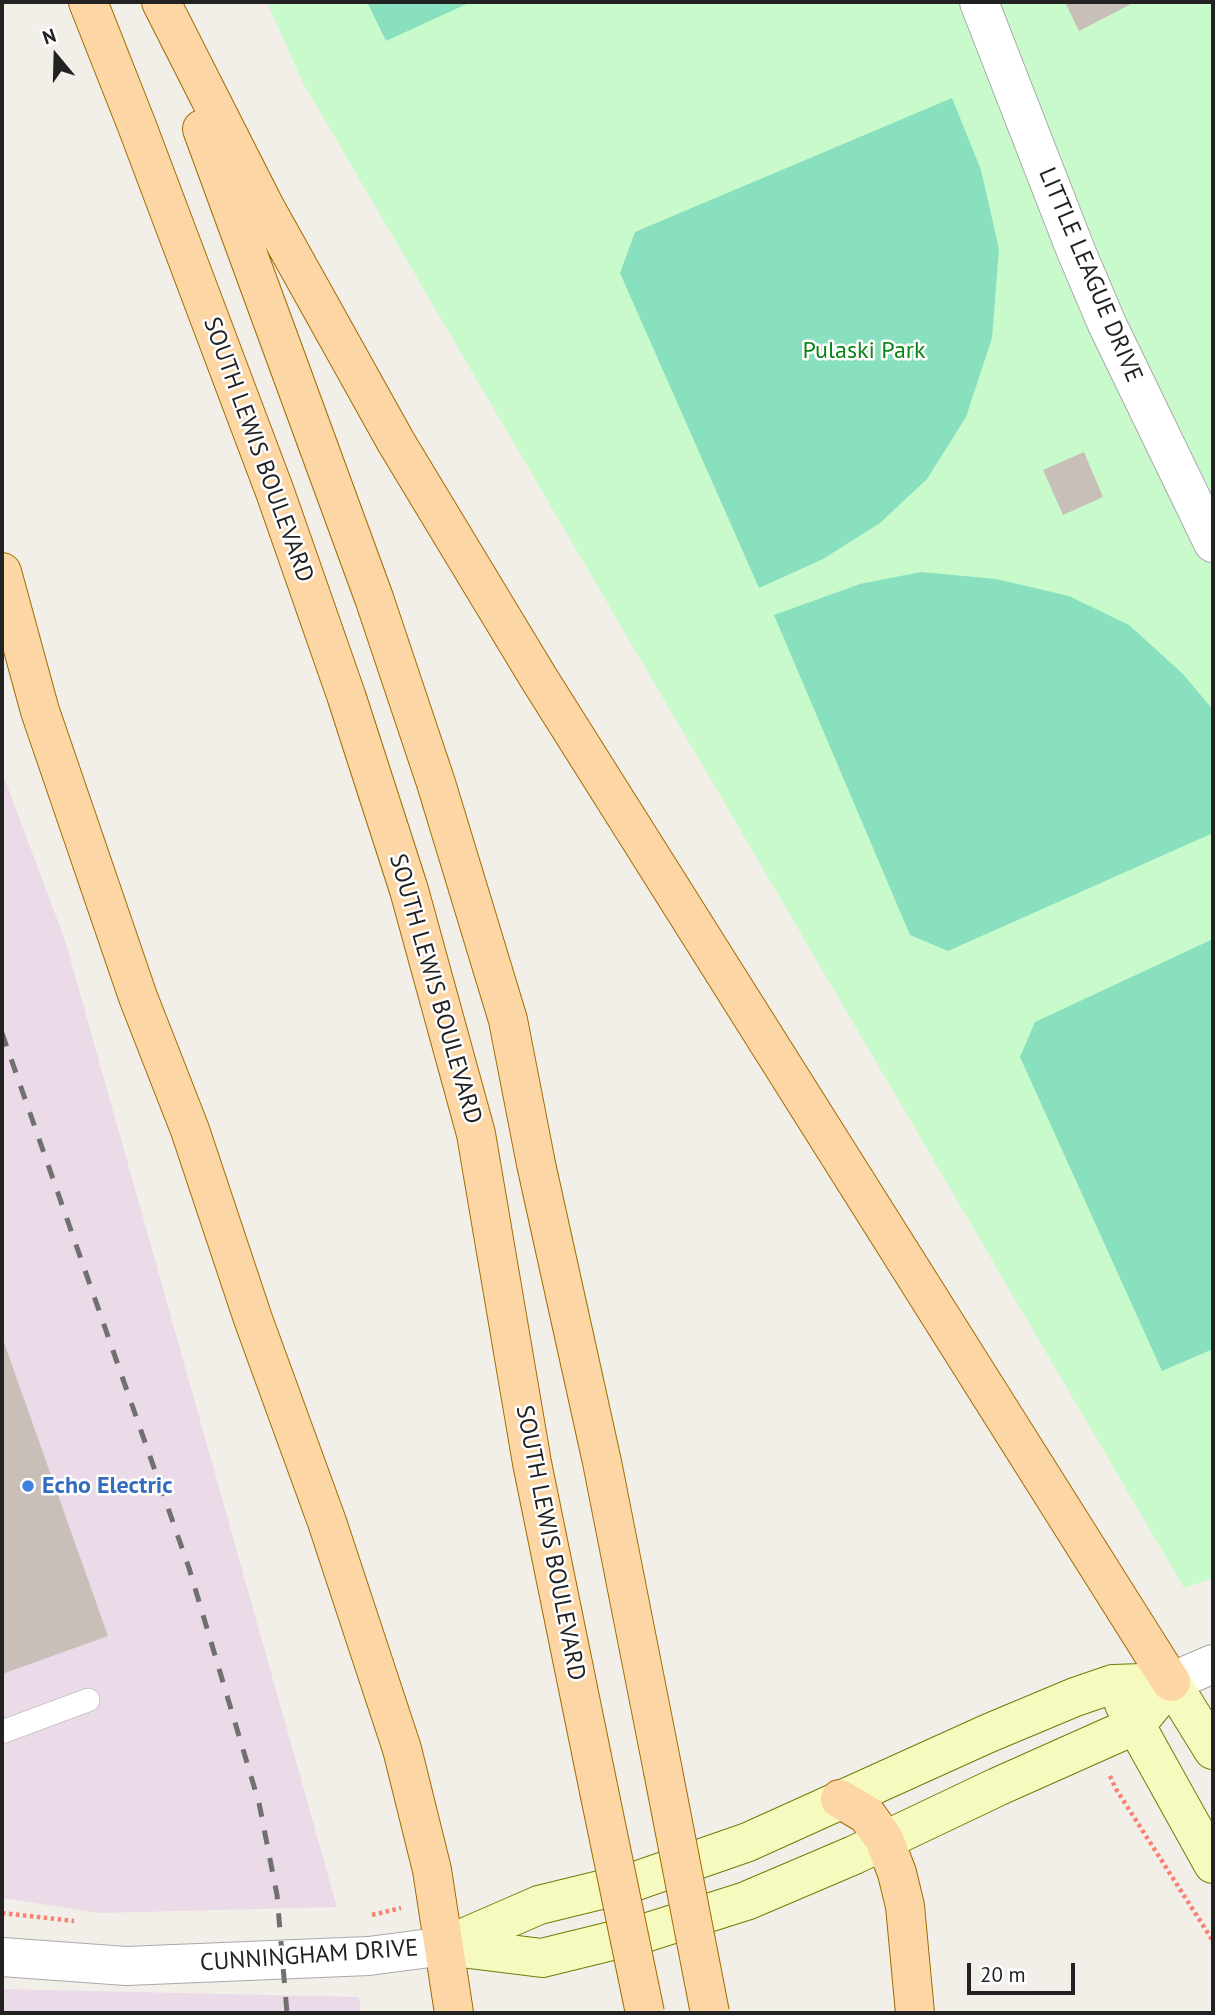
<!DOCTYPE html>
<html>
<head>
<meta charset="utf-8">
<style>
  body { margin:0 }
  #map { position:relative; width:1215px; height:2015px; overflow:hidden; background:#f2efe9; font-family:"PT Sans",sans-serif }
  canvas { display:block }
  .frame { position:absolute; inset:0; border:4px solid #222; pointer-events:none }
  .north { position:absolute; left:21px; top:21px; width:70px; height:70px; -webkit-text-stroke:5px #fff; paint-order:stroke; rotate:341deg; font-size:19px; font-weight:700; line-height:28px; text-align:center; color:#222 }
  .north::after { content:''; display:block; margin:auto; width:24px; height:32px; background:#222; clip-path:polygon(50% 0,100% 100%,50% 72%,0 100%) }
  .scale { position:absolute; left:967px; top:1963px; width:108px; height:32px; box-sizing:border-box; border:4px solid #222; border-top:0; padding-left:9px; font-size:21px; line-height:24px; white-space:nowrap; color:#222; -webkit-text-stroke:5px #fff; paint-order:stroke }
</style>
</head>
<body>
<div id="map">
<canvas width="1215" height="2015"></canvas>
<div class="frame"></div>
<div class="north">N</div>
<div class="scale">20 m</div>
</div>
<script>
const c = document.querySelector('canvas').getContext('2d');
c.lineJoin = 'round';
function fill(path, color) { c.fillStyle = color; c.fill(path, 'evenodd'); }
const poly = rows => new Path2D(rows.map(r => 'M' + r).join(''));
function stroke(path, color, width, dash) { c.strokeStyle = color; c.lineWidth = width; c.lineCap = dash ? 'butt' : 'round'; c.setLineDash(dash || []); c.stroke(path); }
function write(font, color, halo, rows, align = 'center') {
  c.font = font + ' "PT Sans",sans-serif'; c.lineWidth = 5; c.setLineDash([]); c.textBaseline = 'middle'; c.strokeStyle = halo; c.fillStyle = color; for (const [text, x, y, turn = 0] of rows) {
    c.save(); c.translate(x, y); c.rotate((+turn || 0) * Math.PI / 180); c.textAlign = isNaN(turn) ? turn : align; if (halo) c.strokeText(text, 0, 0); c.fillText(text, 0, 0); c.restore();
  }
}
fill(poly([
  [2,772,65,940,337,1907,100,1913,2,1898],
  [2,1989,359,1997,361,2013,2,2013]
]), '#ebdbe8');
fill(poly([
  [267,2,1213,2,1213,1578,1184,1588,303,83]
]), '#c8facc');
fill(poly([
  [367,2,471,2,386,41],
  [952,98,981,170,999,249,992,338,966,417,927,479,880,523,823,559,759,588,620,273,635,232],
  [921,572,996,579,1069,596,1129,625,1183,674,1213,710,1213,833,948,951,910,935,774,615,860,584],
  [1213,939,1213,1349,1162,1371,1020,1057,1035,1022]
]), '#88e0be');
fill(poly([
  [1065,2,1135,2,1079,31],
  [1084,452,1103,497,1063,515,1043,470],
  [2,1337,108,1636,2,1674]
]), '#c7bfb8');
const service = poly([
  [2,1732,88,1700]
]);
const minor = poly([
  [979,2,1076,251,1107,324,1213,543]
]);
const tertiary = poly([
  [1171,1682,1213,1664],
  [2,1957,126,1966,369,1956,445,1946]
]);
const secondary = poly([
  [1171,1682,1213,1750],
  [1124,1704,1213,1864],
  [447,1945,539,1905,633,1882,748,1842,989,1733,1075,1697,1113,1684,1171,1682],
  [445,1946,542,1958,648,1932,746,1901,854,1855,997,1787,1136,1725,1171,1682]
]);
const primary = poly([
  [88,2,137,126,275,492,347,698,409,890,476,1134,532,1463,599,1791],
  [161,2,265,207,396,442,538,677,1171,1682],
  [202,129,374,598,436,783,508,1020,536,1164,602,1462,663,1771],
  [2,572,40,711,138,997,190,1130,253,1319,327,1522,402,1749,432,1870,454,2013],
  [840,1799,867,1815,884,1839,897,1873,905,1906,915,2013]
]);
stroke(service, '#a9a9a9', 24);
stroke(minor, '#a9a9a9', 40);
stroke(tertiary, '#a9a9a9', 40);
stroke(secondary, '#707d05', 40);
stroke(primary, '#a06b00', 40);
stroke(poly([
  [1110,1776,1116,1789,1213,1941],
  [2,1913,74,1921],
  [372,1915,401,1908]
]), '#fa8072', 4.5, [3.5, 3.5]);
stroke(service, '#fff', 23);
stroke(minor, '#fff', 38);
stroke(tertiary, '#fff', 38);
stroke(secondary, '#f7fabf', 38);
stroke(primary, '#fcd6a4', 38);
stroke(poly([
  [2,1033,189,1568,259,1803,277,1895,287,2013]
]), '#707070', 5, [14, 14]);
const primaryBridge = poly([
  [663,1771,710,2013],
  [599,1791,645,2013]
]);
stroke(primaryBridge, '#a06b00', 40, []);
stroke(primaryBridge, '#fcd6a4', 38);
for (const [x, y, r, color] of [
  [28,1486,7,"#3f7fe0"]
]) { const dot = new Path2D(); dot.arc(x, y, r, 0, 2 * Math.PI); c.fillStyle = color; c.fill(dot); stroke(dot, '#fff', 2.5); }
write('24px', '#222', '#fff', [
  ["LITTLE LEAGUE DRIVE",1090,275,67],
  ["SOUTH LEWIS BOULEVARD",258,450,70],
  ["SOUTH LEWIS BOULEVARD",435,989,74],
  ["SOUTH LEWIS BOULEVARD",550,1543,79],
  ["CUNNINGHAM DRIVE",309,1956,-4]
]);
write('24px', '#0c8416', '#fff', [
  ["Pulaski Park",864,351]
]);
write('bold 24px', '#366cbe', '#fff', [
  ["Echo Electric",42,1486]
], 'left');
</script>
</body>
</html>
